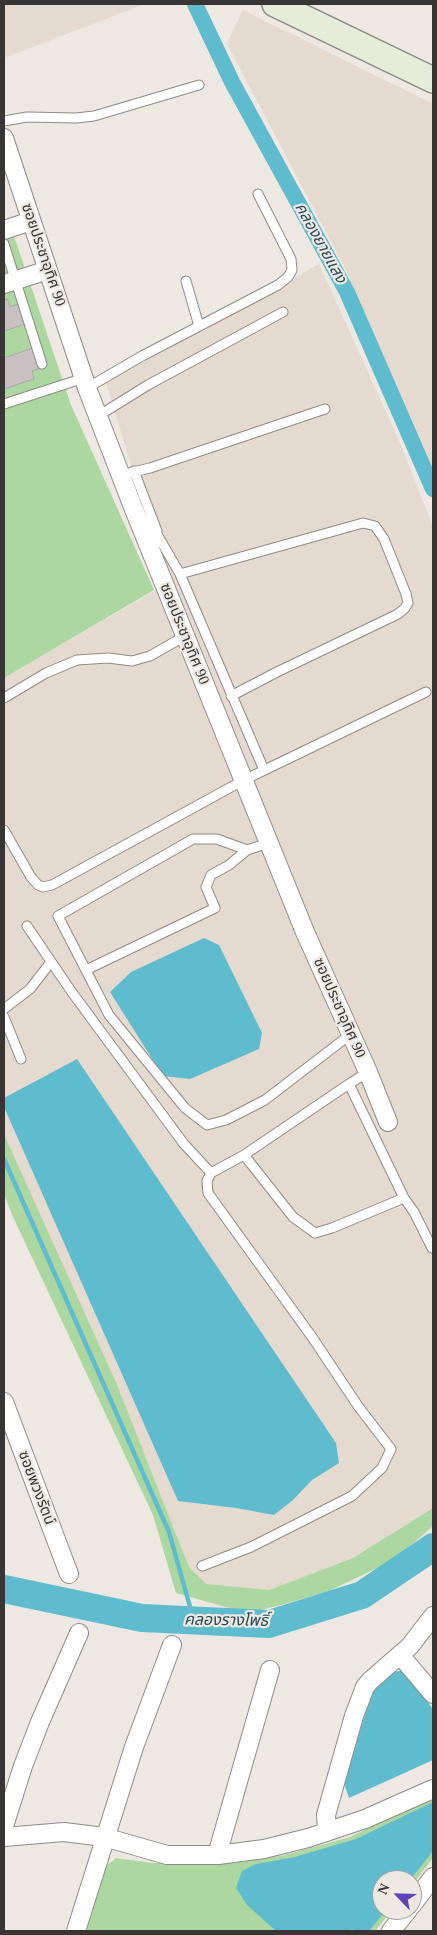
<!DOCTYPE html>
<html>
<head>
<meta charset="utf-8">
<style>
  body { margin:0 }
  #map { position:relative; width:437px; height:1935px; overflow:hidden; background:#ede8e2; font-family:"Times New Roman",serif }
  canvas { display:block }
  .frame { position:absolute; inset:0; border:5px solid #383634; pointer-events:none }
  .north { position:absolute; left:372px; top:1870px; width:50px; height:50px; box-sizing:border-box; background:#ede8e2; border:1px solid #a5a19c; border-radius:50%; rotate:294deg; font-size:14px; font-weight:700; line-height:20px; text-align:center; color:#383634 }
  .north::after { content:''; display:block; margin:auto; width:18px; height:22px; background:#5c44bc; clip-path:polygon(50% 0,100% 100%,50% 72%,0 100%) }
</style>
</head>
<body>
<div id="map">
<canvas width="437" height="1935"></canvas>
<div class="frame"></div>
<div class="north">N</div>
</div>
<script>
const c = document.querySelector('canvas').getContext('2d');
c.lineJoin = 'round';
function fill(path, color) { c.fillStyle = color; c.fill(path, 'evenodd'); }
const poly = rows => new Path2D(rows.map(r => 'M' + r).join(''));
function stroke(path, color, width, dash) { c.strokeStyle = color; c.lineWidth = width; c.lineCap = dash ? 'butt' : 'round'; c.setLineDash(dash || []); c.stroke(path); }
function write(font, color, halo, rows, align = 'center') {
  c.font = font + ' "Times New Roman","Noto Sans Thai",serif'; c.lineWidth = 4.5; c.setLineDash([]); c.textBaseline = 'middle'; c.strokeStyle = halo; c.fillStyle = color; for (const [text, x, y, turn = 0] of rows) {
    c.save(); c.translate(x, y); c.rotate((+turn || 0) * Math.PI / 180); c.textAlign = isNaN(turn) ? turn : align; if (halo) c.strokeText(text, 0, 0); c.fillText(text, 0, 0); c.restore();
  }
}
fill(poly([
  [4,4,145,4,4,58],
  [243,10,433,104,433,468,345,268,227,44],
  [319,264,401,445,433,527,433,1508,353,1558,269,1590,208,1584,189,1567,116,1382,4,1134,4,678,170,582,146,515,106,383]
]), '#e5dacf');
fill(poly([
  [14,236,71,405,154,590,4,678,4,239],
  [4,1134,116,1382,189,1567,207,1584,269,1590,353,1558,433,1508,433,1526,394,1560,329,1591,281,1605,247,1613,176,1593,153,1515,13,1217,4,1194],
  [433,1797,433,1858,412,1885,412,1880,382,1880,382,1910,392,1910,375,1931,85,1931,106,1866,116,1858,153,1863,239,1860,281,1856,350,1837]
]), '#add7a0');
fill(poly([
  [204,938,219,945,262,1033,259,1049,190,1079,163,1076,110,992,131,972],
  [77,1059,336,1443,339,1463,312,1480,293,1500,274,1515,236,1508,178,1501,4,1107,4,1098],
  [403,1670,433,1709,433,1760,349,1798,344,1783,372,1692,386,1674],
  [433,1802,433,1851,410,1880,382,1880,382,1910,386,1910,369,1931,355,1931,352,1929,350,1931,276,1931,247,1905,236,1888,242,1871,256,1864,295,1857,356,1839]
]), '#5fbccf');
stroke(poly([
  [4,1159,169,1532,194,1621]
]), '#5fbccf', 4.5);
stroke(poly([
  [195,4,232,82,347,292,433,489]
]), '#5fbccf', 16);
stroke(poly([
  [4,1589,142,1618,269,1624,362,1595,433,1547]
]), '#5fbccf', 28);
const building = poly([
  [7,299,10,307,21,303,28,323,4,331,4,300,7,299],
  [36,347,43,367,32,371,34,379,4,389,4,358,36,347]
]);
fill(building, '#c9c1c4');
stroke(building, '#aea6a9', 1);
const lane = poly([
  [4,121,27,117,76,118,94,116,199,85],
  [4,244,42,364],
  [186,281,199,326],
  [87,388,142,356,278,285,288,277,292,270,291,259,258,194],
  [4,404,84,378],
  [98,416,148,385,283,312],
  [134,471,157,531],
  [120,475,150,468,325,409],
  [143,519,158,536,180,574,363,523,375,526,384,539,406,594,408,603,405,608,398,614,277,672,231,696],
  [180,574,264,770],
  [4,698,46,673,77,660,108,658,132,661,150,656,185,636],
  [4,830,31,877,38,885,43,887,52,885,244,780,426,692],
  [269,843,247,850,217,839,193,839,58,916,109,1015,185,1108,207,1125,226,1120,265,1100,351,1034],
  [27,926,71,991,184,1144,211,1173],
  [86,970,215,908,206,887,211,875,229,865,247,850],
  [4,1009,30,989,51,962],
  [4,1017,21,1059],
  [349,1084,368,1072],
  [404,1198,414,1212,432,1248],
  [202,1566,251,1547,352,1496,382,1468,391,1449,358,1406,312,1337,208,1193,207,1181,211,1173,244,1155,349,1084,404,1198,332,1228,315,1233,293,1217,244,1155]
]);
const street = poly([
  [4,138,87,388,133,507,305,932,368,1072,388,1122],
  [4,230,31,221],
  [4,284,48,270],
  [4,1402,69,1574],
  [400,1655,433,1694],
  [4,1826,23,1766,40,1722,79,1633],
  [327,1832,326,1815,354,1716,365,1687,370,1681,410,1646,433,1616],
  [4,1837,64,1832,104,1837,167,1855,218,1855,264,1849,308,1838,365,1819,433,1789],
  [217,1855,270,1670],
  [412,1905,433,1877],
  [76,1931,134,1747,172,1645],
  [391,1931,408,1910]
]);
const secondary = poly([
  [275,4,433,80]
]);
stroke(lane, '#8f8a85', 11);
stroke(street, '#8f8a85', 20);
stroke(secondary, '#8f8a85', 28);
stroke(lane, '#fff', 9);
stroke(street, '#fff', 18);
stroke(secondary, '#e5edda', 25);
write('15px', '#383634', '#ede8e2', [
  ["ซอยประชาอุทิศ 90",43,255,71],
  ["ซอยประชาอุทิศ 90",184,634,68],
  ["ซอยประชาอุทิศ 90",339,1008,66],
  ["ซอยพวงรัตน์",36,1488,69]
]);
write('italic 16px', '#254e57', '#ede8e2', [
  ["คลองยายแสง",320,243,61],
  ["คลองรางโพธิ์",226,1621,1]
]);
</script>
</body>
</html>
